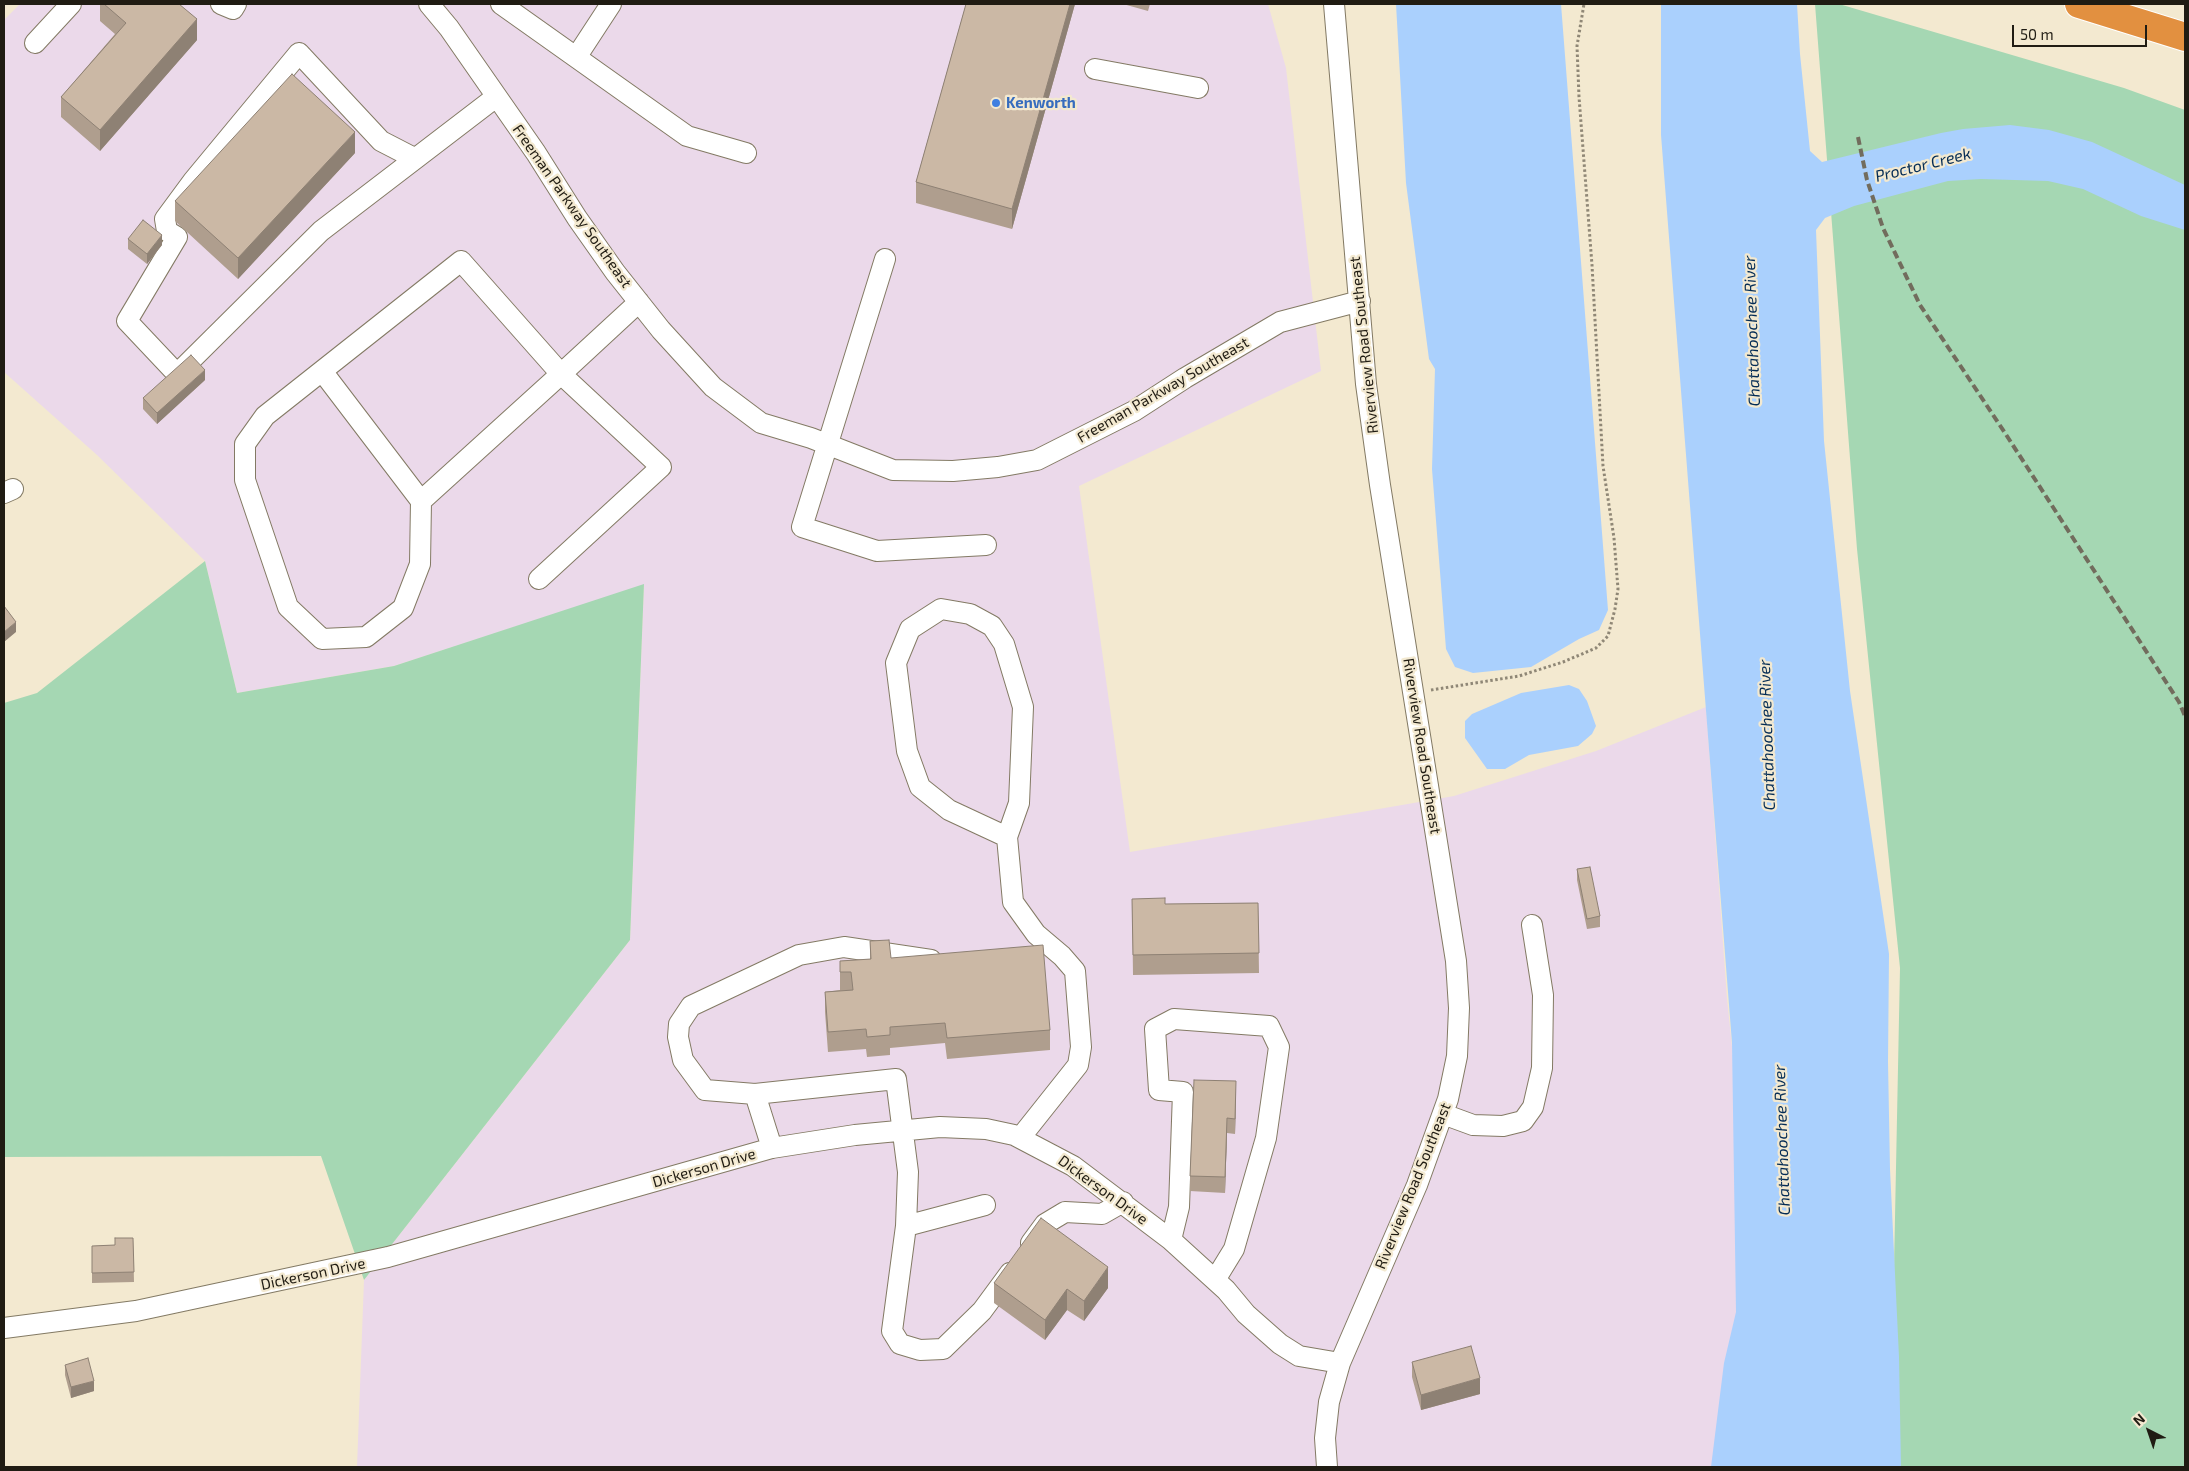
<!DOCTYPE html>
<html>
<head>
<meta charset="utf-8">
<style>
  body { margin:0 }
  #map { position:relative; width:2189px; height:1471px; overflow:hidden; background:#f3e9d0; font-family:"Exo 2",sans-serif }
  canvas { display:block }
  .frame { position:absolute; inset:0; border:5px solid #201c13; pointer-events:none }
  .north { position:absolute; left:2124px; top:1406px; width:50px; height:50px; -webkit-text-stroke:4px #f3e9d0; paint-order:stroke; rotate:319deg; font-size:14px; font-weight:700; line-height:20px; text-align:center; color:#201c13 }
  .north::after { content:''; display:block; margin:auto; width:18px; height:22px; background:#201c13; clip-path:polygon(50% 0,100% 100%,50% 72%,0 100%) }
  .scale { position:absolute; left:2012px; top:25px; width:135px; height:22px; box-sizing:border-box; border:2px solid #201c13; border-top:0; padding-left:6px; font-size:15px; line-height:18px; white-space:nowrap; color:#201c13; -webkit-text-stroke:4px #f3e9d0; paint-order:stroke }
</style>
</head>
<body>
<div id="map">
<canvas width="2189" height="1471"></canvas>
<div class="frame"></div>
<div class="north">N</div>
<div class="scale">50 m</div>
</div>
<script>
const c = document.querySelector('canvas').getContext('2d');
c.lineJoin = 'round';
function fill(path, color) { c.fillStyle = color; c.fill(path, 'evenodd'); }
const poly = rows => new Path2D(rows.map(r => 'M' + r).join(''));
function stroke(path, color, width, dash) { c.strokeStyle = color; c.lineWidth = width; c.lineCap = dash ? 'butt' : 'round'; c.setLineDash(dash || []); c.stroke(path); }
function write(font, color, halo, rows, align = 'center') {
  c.font = font + ' "Exo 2",sans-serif'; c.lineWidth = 4.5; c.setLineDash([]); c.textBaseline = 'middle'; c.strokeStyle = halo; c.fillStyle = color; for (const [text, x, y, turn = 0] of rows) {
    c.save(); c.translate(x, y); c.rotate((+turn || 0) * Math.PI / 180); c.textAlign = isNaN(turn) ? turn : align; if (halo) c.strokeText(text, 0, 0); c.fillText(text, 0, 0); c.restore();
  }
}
fill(poly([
  [20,4,1268,4,1286,68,1321,371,1079,486,1130,852,1454,796,1596,751,1706,707,1727,999,1749,1208,1736,1467,357,1467,364,1280,630,940,644,585,394,666,237,693,205,561,97,455,4,372,4,20]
]), '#ebd9ea');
fill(poly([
  [1815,4,1839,4,2124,88,2185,110,2185,1467,1890,1467,1900,968,1857,549],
  [205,561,237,693,394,666,644,584,630,940,364,1280,321,1156,4,1157,4,703,37,693]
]), '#a5d7b3');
fill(poly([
  [1396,4,1561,4,1608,610,1599,630,1579,639,1531,667,1473,673,1455,667,1446,649,1432,469,1435,369,1429,359,1406,183],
  [1661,4,1797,4,1800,54,1810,151,1822,162,1941,133,1963,129,2010,125,2049,130,2092,142,2185,185,2185,230,2141,216,2083,189,2048,181,1981,179,1948,181,1854,206,1825,218,1816,230,1824,441,1850,691,1889,954,1888,1062,1890,1169,1899,1357,1901,1467,1711,1467,1724,1363,1736,1312,1732,1043,1661,135],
  [1569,685,1579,689,1587,701,1596,726,1592,734,1578,746,1529,755,1505,769,1487,769,1465,738,1465,721,1472,714,1521,693]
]), '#aad0fd');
const minor = poly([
  [221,4,233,9,236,4],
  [429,4,449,28,536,153,577,218,615,272,661,330,713,387,761,423,811,438,893,470,953,471,998,467,1037,460,1134,411,1185,378,1280,322,1360,301],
  [501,4,687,136,746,153],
  [35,43,71,4],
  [577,56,611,4],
  [1095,69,1198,88],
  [414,158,381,141,299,53,193,181,165,219,167,231,177,237,127,321,177,374,321,231,496,97],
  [885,259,802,527,877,551,986,545],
  [322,371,421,501],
  [4,493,13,489],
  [539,579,661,467,561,374,461,261,265,416,245,444,245,480,288,607,322,639,366,637,403,608,420,564,421,501,561,374,639,302],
  [1007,837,949,810,920,787,907,751,896,663,910,629,941,609,970,614,992,626,1004,644,1023,707,1019,803,1007,837,1013,902,1036,934,1062,956,1075,971,1081,1047,1078,1065,1020,1138],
  [755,1094,896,1079,908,1172,906,1226,892,1331,900,1344,920,1350,943,1349,982,1311,1010,1273],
  [1443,1114,1473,1125,1503,1126,1523,1121,1533,1107,1542,1068,1543,995,1532,925],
  [772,1148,755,1094,705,1090,683,1060,678,1037,679,1024,691,1006,799,955,844,947,931,960],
  [906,1226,985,1205],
  [1171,1240,1179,1207,1183,1092,1159,1090,1155,1029,1174,1019,1269,1026,1279,1047,1266,1138,1234,1249,1215,1280],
  [1031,1243,1045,1224,1065,1212,1102,1214,1123,1202],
  [4,1328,136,1311,388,1257,772,1148,855,1135,940,1127,986,1129,1014,1135,1073,1166,1171,1240,1226,1290,1246,1314,1280,1344,1299,1356,1340,1363],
  [1327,1467,1325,1438,1329,1402,1340,1363,1417,1185,1448,1099,1457,1056,1459,1008,1456,961,1380,485,1366,384,1334,4]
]);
const highway = poly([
  [2079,4,2185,37]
]);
stroke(minor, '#837a64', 22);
stroke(highway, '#fff', 30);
stroke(poly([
  [1431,690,1519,676,1563,662,1596,648,1608,636,1615,609,1618,589,1614,538,1603,466,1592,265,1579,97,1577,46,1584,4]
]), '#8f8776', 3, [2.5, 2.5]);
stroke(minor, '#fff', 20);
stroke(highway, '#e29040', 28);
stroke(poly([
  [1858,137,1867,180,1883,228,1920,305,2005,433,2179,702,2185,716]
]), '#726c5d', 4, [8, 4]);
fill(poly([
  [100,4,179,4,197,40,100,151,61,117,61,97,115,34,100,21],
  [966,4,1075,4,1012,229,916,203,916,182],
  [1123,4,1150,4,1148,11],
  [355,153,238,279,175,221,175,201],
  [128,239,162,245,147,264,128,249],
  [205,380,157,424,143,409,143,398],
  [1577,869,1600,916,1600,927,1587,929,1577,880],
  [1132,899,1165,904,1258,903,1259,973,1133,975],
  [870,941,891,958,1050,1030,1050,1050,947,1059,945,1043,890,1048,890,1055,867,1057,866,1049,828,1052,825,1012,825,992,840,990,840,961,870,959],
  [1236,1097,1235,1134,1227,1133,1225,1193,1190,1191,1190,1176],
  [133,1238,134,1282,92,1283,92,1246,115,1245],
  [994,1283,1108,1288,1084,1321,1067,1310,1045,1340,994,1303],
  [1412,1362,1480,1394,1421,1410,1412,1377],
  [65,1365,94,1391,71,1398,65,1375]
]), '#af9e8e');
fill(poly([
  [1070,4,1075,4,1012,229,1012,209],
  [197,19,197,40,100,151,100,130],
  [355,132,355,153,238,279,238,258],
  [162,235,162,245,147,264,147,254],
  [205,370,205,380,157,424,157,413],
  [16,622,16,632,4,642,4,632],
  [1236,1081,1236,1097,1235,1134,1235,1119],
  [1227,1118,1227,1133,1225,1193,1225,1177],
  [1108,1267,1108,1288,1084,1321,1084,1301],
  [1067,1289,1067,1310,1045,1340,1045,1320],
  [1480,1378,1480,1394,1421,1410,1421,1395],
  [94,1381,94,1391,71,1398,71,1387]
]), '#8e8174');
const building = poly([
  [104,4,179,4,197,19,100,130,61,97,126,23,104,4],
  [966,4,1070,4,1012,209,916,182,966,4],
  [292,74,355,132,238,258,175,201,292,74],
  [143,220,162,235,147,254,128,239,143,220],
  [191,355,205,370,157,413,143,398,191,355],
  [4,606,16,622,4,632,4,606],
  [1590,867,1600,916,1587,919,1577,869,1590,867],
  [1165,898,1165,904,1258,903,1259,953,1133,955,1132,899,1165,898],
  [889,940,891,958,1043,945,1050,1030,947,1038,945,1023,890,1027,890,1035,867,1037,866,1029,828,1032,825,992,853,990,851,972,840,972,840,961,871,959,870,941,889,940],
  [1194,1080,1236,1081,1235,1119,1227,1118,1225,1177,1190,1176,1194,1080],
  [1041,1218,1108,1267,1084,1301,1067,1289,1045,1320,994,1283,1041,1218],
  [115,1238,133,1238,134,1272,92,1273,92,1246,115,1245,115,1238],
  [1471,1346,1480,1378,1421,1395,1412,1362,1471,1346],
  [88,1358,94,1381,71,1387,65,1365,88,1358]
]);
fill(building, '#cbb8a5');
stroke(building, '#8e8174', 1);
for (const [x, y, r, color] of [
  [996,103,5,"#3f7fe0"]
]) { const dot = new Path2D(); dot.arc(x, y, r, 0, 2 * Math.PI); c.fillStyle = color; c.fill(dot); stroke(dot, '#f3e9d0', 2); }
write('bold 15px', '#366cbe', '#f3e9d0', [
  ["Kenworth",1006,103]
], 'left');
write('15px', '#201c13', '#f3e9d0', [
  ["Freeman Parkway Southeast",572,206,55],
  ["Riverview Road Southeast",1364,345,-96],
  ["Freeman Parkway Southeast",1163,390,-30],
  ["Riverview Road Southeast",1422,746,81],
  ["Dickerson Drive",704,1168,-16],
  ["Riverview Road Southeast",1413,1186,-68],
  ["Dickerson Drive",1103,1190,36],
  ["Dickerson Drive",313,1274,-12]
]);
write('italic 16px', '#042c55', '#f3e9d0', [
  ["Proctor Creek",1923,165,-14],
  ["Chattahoochee River",1752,331,-92],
  ["Chattahoochee River",1767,735,-92],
  ["Chattahoochee River",1782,1140,-92]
]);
</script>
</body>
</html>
